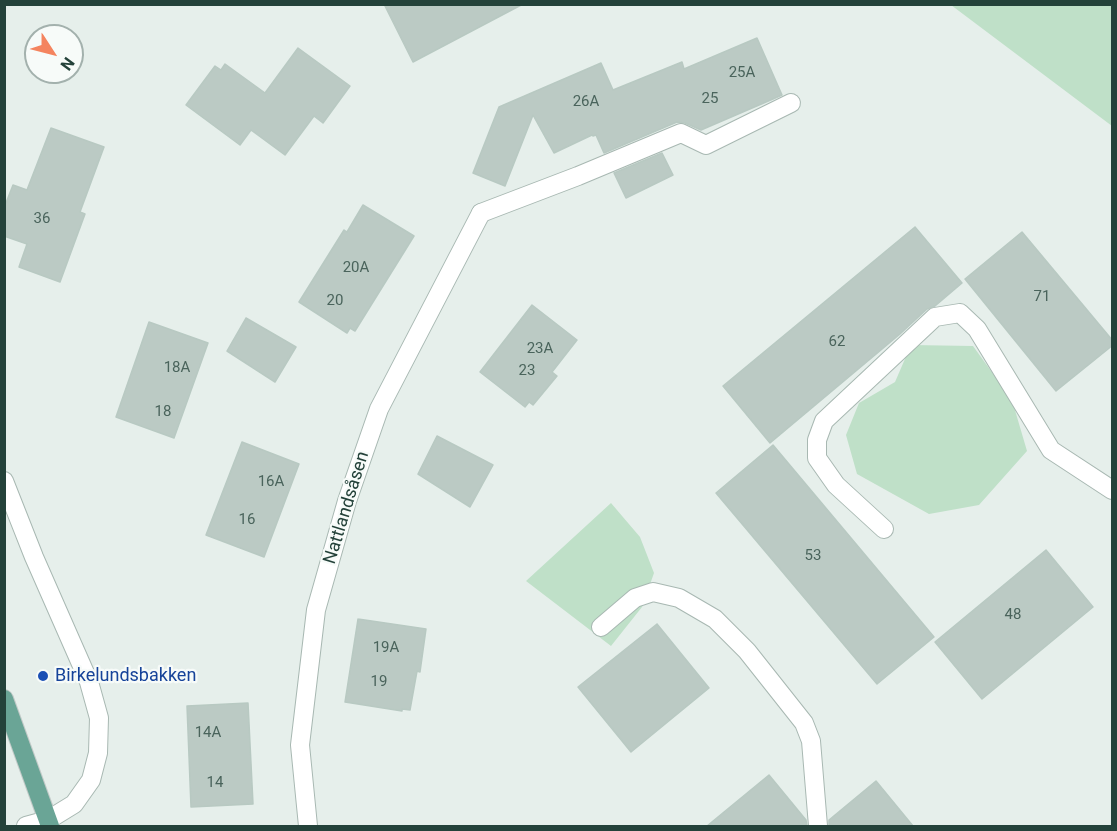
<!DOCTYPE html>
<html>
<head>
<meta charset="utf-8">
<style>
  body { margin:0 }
  #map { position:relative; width:1117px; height:831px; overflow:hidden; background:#e6efeb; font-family:Roboto,sans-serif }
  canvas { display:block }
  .frame { position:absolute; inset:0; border:6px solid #24423a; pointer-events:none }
  .north { position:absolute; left:24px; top:24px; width:60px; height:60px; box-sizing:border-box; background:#f7fbf9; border:2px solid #a3b1ad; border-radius:50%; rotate:126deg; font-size:16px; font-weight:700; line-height:24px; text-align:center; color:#24423a }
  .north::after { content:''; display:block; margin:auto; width:21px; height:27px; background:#f4845f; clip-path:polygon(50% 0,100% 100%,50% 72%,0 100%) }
</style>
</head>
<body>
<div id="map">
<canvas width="1117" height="831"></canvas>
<div class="frame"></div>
<div class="north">N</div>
</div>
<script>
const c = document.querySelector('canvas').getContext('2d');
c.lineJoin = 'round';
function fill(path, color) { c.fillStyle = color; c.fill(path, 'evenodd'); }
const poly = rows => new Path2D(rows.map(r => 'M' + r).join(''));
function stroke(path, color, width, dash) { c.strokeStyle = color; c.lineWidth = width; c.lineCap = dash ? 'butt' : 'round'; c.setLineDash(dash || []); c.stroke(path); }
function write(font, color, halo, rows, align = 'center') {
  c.font = font + ' Roboto,sans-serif'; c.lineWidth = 4.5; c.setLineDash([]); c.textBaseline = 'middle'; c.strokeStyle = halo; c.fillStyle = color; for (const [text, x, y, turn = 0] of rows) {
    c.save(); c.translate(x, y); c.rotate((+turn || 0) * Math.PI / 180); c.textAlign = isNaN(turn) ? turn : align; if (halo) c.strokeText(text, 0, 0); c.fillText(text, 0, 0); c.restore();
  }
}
fill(poly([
  [951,5,1112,5,1112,126],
  [911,345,973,346,1012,400,1027,451,979,505,929,514,857,474,846,435,859,403,895,382],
  [611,503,640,537,654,573,642,607,611,646,526,581]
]), '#bfe0c8');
const building = poly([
  [384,4,523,4,413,62,384,4],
  [757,38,782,95,773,99,701,130,685,123,677,122,604,153,596,135,593,136,592,135,554,153,533,115,505,186,473,173,499,107,601,63,613,90,682,62,684,69,757,38],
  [298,48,350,86,323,123,314,116,285,155,251,130,240,145,186,105,215,66,221,70,225,64,265,93,298,48],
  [51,128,104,147,80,212,85,214,60,282,19,267,27,244,4,236,4,208,13,185,27,190,51,128],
  [662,153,673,175,626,198,614,173,662,153],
  [363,205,414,236,355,331,350,328,347,333,299,302,344,230,347,232,363,205],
  [915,227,962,283,935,306,927,309,900,334,770,443,723,386,915,227],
  [1022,232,1113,341,1113,345,1056,391,965,279,1022,232],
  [532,305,577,340,552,372,557,376,533,405,529,402,525,407,480,372,532,305],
  [246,318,296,347,275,382,227,351,246,318],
  [149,322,208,343,174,438,116,417,149,322],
  [437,436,493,465,470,507,418,474,437,436],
  [242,442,299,464,264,557,206,535,242,442],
  [773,445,934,637,877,684,716,493,773,445],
  [1046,550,1093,607,982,699,935,642,1046,550],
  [358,619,426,629,420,672,417,671,410,710,402,709,402,711,345,702,358,619],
  [657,624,709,688,631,752,578,687,657,624],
  [248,703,253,804,191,807,187,706,248,703],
  [769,775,806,820,807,826,707,826,769,775],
  [876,781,913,826,829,826,829,820,876,781]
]);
fill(building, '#bbcac4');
stroke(building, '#b8c9c2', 1.5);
const lane = poly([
  [481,213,578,176,681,133,706,145,791,103]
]);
const street = poly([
  [4,481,34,557,89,682,99,718,98,753,91,780,74,804,48,820,26,826],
  [884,529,836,485,817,458,817,440,824,421,935,317,960,313,977,329,1051,450,1112,490],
  [601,627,635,598,653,592,679,598,715,619,747,651,804,723,811,741,818,826],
  [308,826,300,745,316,610,347,501,379,409,481,213]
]);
const primary = poly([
  [4,699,50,826]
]);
stroke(lane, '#a8b8b2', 20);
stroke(street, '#a8b8b2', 20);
stroke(primary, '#c2cac8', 20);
stroke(lane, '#fff', 18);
stroke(street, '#fff', 18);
stroke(primary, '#6aa596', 18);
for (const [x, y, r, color] of [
  [43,676,6,"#1a4fb4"]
]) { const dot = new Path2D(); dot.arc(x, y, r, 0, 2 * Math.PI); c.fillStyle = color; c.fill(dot); stroke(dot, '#f7fbf9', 2); }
write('15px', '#4a645c', null, [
  ["25A",742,73],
  ["25",710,99],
  ["26A",586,102],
  ["36",42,219],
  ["20A",356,268],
  ["71",1042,297],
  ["20",335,301],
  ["62",837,342],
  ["23A",540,349],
  ["18A",177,368],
  ["23",527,371],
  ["18",163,412],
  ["16A",271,482],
  ["16",247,520],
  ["53",813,556],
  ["48",1013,615],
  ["19A",386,648],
  ["19",379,682],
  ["14A",208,733],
  ["14",215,783]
]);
write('18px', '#24423a', '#f7fbf9', [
  ["Nattlandsåsen",347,508,-73]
]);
write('18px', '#164399', '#f7fbf9', [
  ["Birkelundsbakken",55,676]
], 'left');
</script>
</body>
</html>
